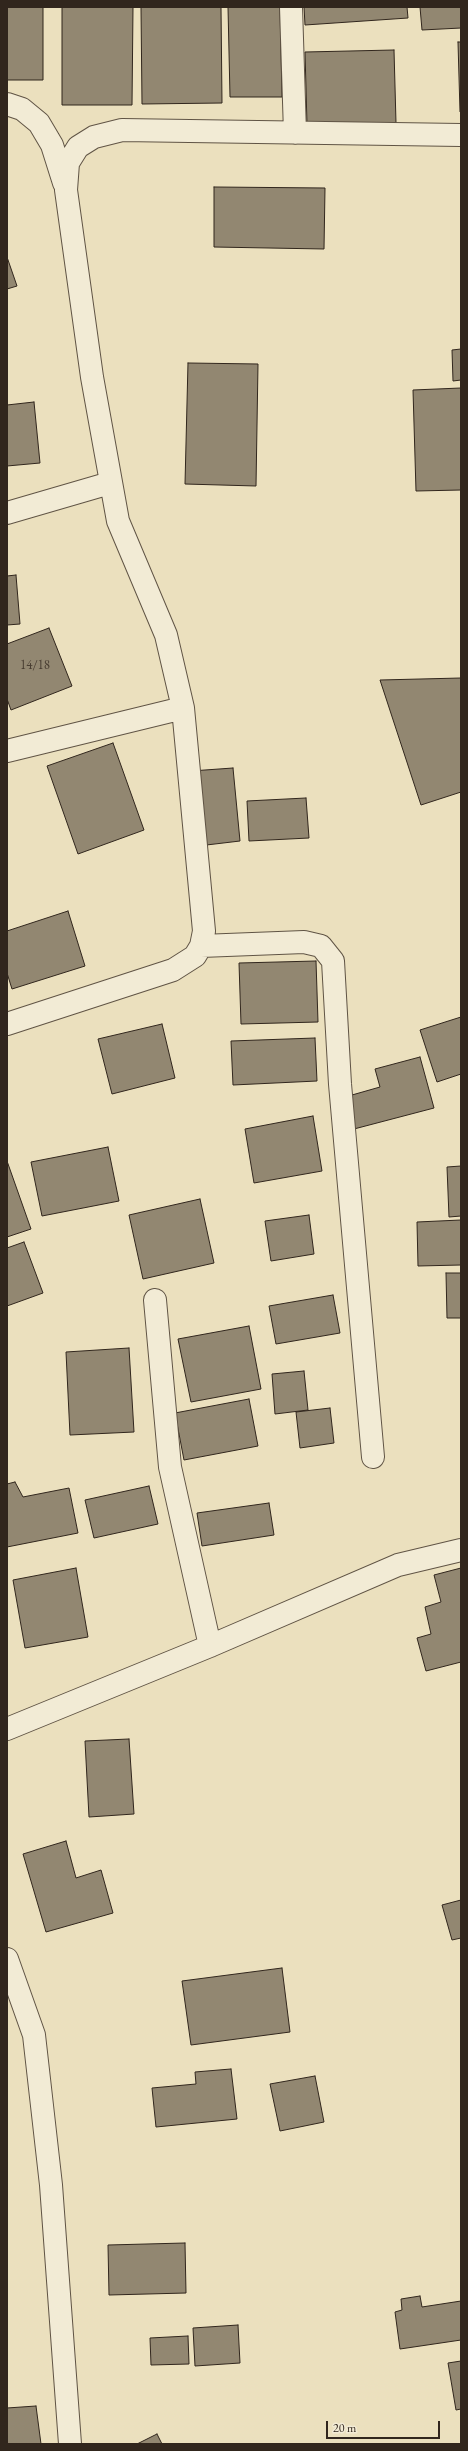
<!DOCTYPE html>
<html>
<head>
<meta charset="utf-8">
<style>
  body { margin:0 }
  #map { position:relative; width:468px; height:2451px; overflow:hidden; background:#ebe0be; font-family:"EB Garamond",serif }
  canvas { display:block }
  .frame { position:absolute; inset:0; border:8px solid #31261d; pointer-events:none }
  .scale { position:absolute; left:326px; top:2421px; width:114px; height:18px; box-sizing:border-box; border:2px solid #31261d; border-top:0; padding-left:5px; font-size:12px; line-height:14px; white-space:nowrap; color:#31261d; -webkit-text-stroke:3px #f2ebd5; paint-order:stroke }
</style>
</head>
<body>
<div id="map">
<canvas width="468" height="2451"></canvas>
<div class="frame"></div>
<div class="scale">20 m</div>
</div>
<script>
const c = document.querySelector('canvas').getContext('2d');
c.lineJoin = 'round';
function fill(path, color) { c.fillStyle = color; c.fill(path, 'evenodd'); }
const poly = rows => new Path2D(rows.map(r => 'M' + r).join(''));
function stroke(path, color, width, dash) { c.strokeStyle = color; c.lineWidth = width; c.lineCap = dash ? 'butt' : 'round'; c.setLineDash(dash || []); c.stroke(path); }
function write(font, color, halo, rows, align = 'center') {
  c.font = font + ' "EB Garamond",serif'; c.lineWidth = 4; c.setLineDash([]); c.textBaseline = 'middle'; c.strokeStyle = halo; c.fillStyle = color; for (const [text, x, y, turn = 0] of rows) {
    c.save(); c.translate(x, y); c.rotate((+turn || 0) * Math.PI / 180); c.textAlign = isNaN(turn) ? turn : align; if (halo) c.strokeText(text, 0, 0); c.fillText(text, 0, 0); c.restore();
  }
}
const building = poly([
  [7,7,43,7,43,80,7,80,7,7],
  [62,7,133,7,132,105,62,105,62,7],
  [141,7,221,7,222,103,142,104,141,7],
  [228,7,280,7,282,97,230,97,228,7],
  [304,7,407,7,408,18,305,25,304,7],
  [420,7,461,7,461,28,422,30,420,7],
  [458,42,461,42,461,112,460,112,458,42],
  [394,50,396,123,307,125,305,52,394,50],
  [214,187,325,188,324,249,214,247,214,187],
  [7,257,17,286,7,289,7,257],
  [461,349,461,380,453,381,452,350,461,349],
  [188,363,258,364,256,486,185,484,188,363],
  [461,388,461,490,416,491,413,390,461,388],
  [34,402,40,463,7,466,7,405,34,402],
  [16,575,20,624,7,625,7,576,16,575],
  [49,628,72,686,11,710,7,699,7,644,49,628],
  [461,678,461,792,421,805,380,680,461,678],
  [113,743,144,830,78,854,47,766,113,743],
  [233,768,240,841,198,846,191,771,233,768],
  [306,798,309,838,249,841,247,801,306,798],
  [68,911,85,966,12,989,7,973,7,931,68,911],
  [316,961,318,1022,241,1024,239,963,316,961],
  [461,1017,461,1074,437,1082,420,1030,461,1017],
  [162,1024,175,1078,112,1094,98,1039,162,1024],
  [315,1038,317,1081,233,1085,231,1041,315,1038],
  [420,1057,434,1108,354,1129,345,1097,380,1087,375,1069,420,1057],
  [313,1116,322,1171,254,1183,245,1129,313,1116],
  [108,1147,119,1201,42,1216,31,1162,108,1147],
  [7,1161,31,1229,7,1237,7,1161],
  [461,1166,461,1216,449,1217,447,1167,461,1166],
  [200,1199,214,1263,143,1279,129,1215,200,1199],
  [309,1215,314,1254,271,1261,265,1221,309,1215],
  [461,1220,461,1265,418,1266,417,1222,461,1220],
  [24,1242,43,1293,7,1306,7,1248,24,1242],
  [446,1273,461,1273,461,1318,447,1318,446,1273],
  [333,1295,340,1333,276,1344,269,1306,333,1295],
  [249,1326,261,1389,191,1402,178,1339,249,1326],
  [129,1348,134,1432,70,1435,66,1352,129,1348],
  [304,1371,308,1410,275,1414,272,1374,304,1371],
  [249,1399,258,1446,184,1460,175,1413,249,1399],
  [330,1408,334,1443,300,1448,296,1412,330,1408],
  [15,1482,23,1497,69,1488,78,1533,7,1547,7,1484,15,1482],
  [149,1486,158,1524,94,1538,85,1500,149,1486],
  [269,1503,274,1535,202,1546,197,1513,269,1503],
  [76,1568,88,1637,25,1648,13,1580,76,1568],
  [461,1568,461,1662,426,1671,417,1638,431,1634,425,1607,441,1602,434,1575,461,1568],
  [129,1739,134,1814,89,1817,85,1741,129,1739],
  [66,1841,76,1878,101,1870,113,1913,46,1932,23,1854,66,1841],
  [461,1900,461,1938,452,1940,442,1905,461,1900],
  [282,1968,290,2032,191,2045,182,1981,282,1968],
  [231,2069,237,2119,156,2127,152,2088,196,2084,195,2072,231,2069],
  [315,2076,324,2122,280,2131,270,2084,315,2076],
  [185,2243,186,2293,109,2295,108,2245,185,2243],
  [420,2296,422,2307,461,2301,461,2340,400,2349,395,2312,402,2310,401,2299,420,2296],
  [238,2325,240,2363,195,2366,193,2328,238,2325],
  [188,2336,189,2364,151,2365,150,2338,188,2336],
  [461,2361,461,2409,456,2410,448,2363,461,2361],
  [36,2406,41,2444,7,2444,7,2408,36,2406],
  [157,2434,162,2444,137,2444,157,2434]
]);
fill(building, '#928771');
stroke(building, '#31261d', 1);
const minor = poly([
  [291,7,295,133],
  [7,104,22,109,39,123,52,145,64,183],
  [7,513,110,483],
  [7,751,183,708],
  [201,946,304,942,321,946,333,961,340,1084,373,1457],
  [7,1024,173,970,195,956,201,946,204,931,183,708,166,635,118,521,92,377,66,190,68,163,78,147,94,137,122,130,461,135],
  [155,1300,170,1467,210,1646],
  [7,1729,210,1646,398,1565,461,1550],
  [7,1959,34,2035,51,2185,70,2444]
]);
stroke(minor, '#605445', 24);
stroke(minor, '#f2ebd5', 22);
write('13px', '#493e32', null, [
  ["14/18",35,665]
]);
</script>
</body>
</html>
